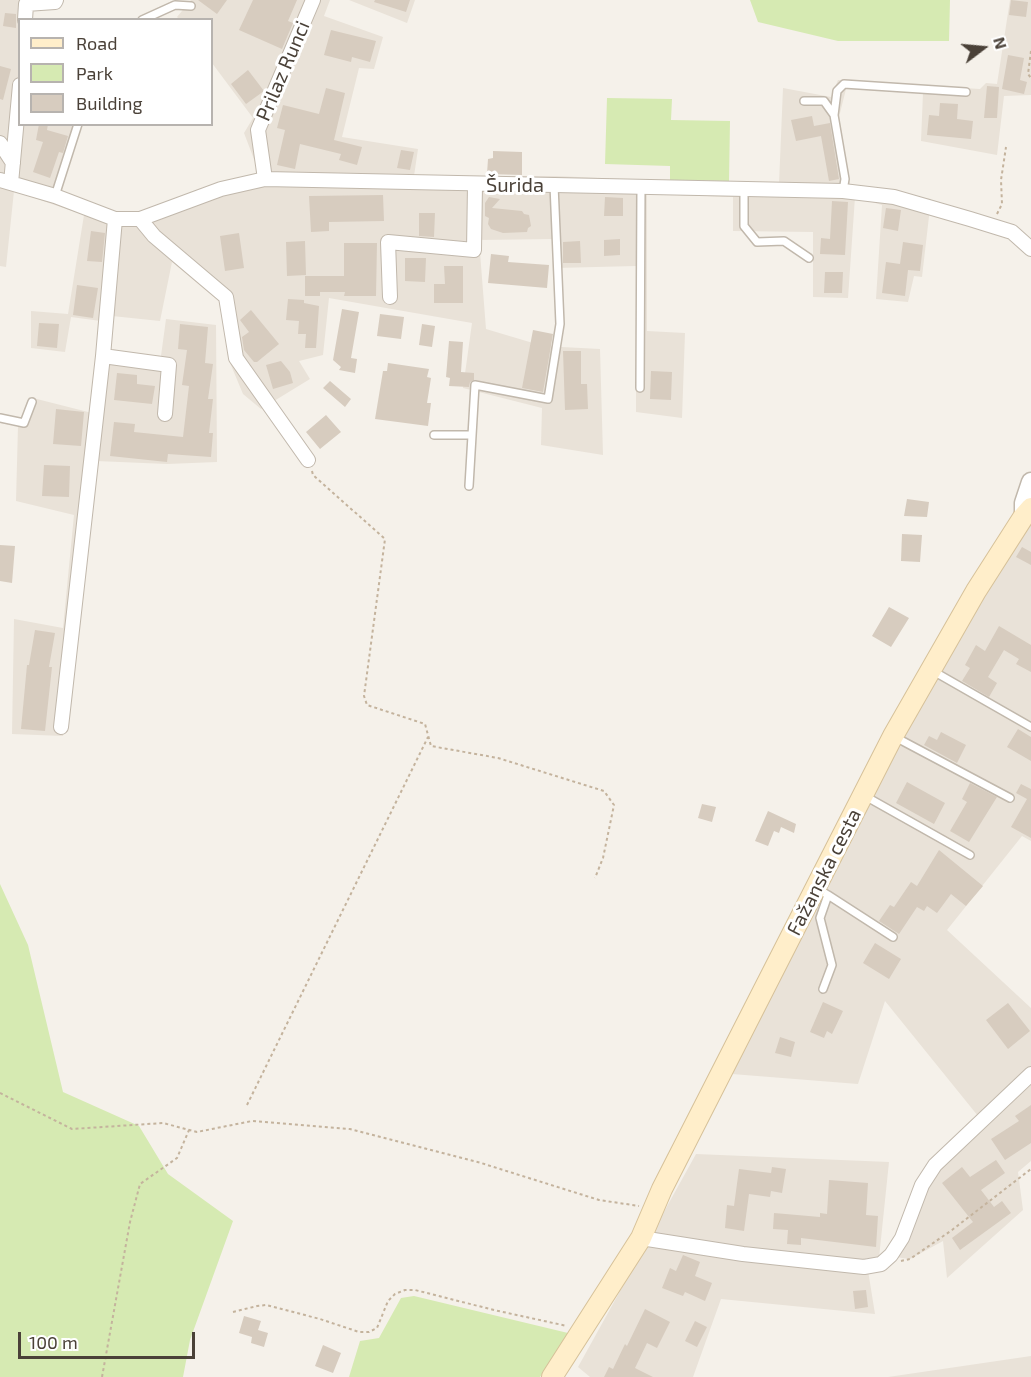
<!DOCTYPE html>
<html>
<head>
<meta charset="utf-8">
<style>
  body { margin:0 }
  #map { position:relative; width:1031px; height:1377px; overflow:hidden; background:#f5f1ea; font-family:"Exo 2",sans-serif }
  canvas { display:block }
  .legend { position:absolute; left:18px; top:18px; width:195px; height:108px; box-sizing:border-box; background:#fff; border:2px solid #b7b3af; margin:0; padding:8px 10px; list-style:none; font-size:18px; color:#4a4138 }
  .legend li { display:flex; align-items:center; gap:12px; height:30px }
  .legend b { width:30px; border:2px solid #b7b3af }
  .north { position:absolute; left:953px; top:18px; width:60px; height:60px; -webkit-text-stroke:4px #fff; paint-order:stroke; rotate:74deg; font-size:16px; font-weight:700; line-height:24px; text-align:center; color:#4a4138 }
  .north::after { content:''; display:block; margin:auto; width:21px; height:27px; background:#4a4138; clip-path:polygon(50% 0,100% 100%,50% 72%,0 100%) }
  .scale { position:absolute; left:18px; top:1332px; width:177px; height:27px; box-sizing:border-box; border:3px solid #4a4138; border-top:0; padding-left:8px; font-size:18px; line-height:21px; white-space:nowrap; color:#4a4138; -webkit-text-stroke:4px #fff; paint-order:stroke }
</style>
</head>
<body>
<div id="map">
<canvas width="1031" height="1377"></canvas>
<ul class="legend">
<li><b style="height:8px;background:#ffeeca"></b>Road</li>
<li><b style="height:16px;background:#d6eab2"></b>Park</li>
<li><b style="height:16px;background:#d7ccbf"></b>Building</li>
</ul>
<div class="north">N</div>
<div class="scale">100 m</div>
</div>
<script>
const c = document.querySelector('canvas').getContext('2d');
c.lineJoin = 'round';
function fill(path, color) { c.fillStyle = color; c.fill(path, 'evenodd'); }
const poly = rows => new Path2D(rows.map(r => 'M' + r).join(''));
function stroke(path, color, width, dash) { c.strokeStyle = color; c.lineWidth = width; c.lineCap = dash ? 'butt' : 'round'; c.setLineDash(dash || []); c.stroke(path); }
function write(font, color, halo, rows, align = 'center') {
  c.font = font + ' "Exo 2",sans-serif'; c.lineWidth = 6; c.setLineDash([]); c.textBaseline = 'middle'; c.strokeStyle = halo; c.fillStyle = color; for (const [text, x, y, turn = 0] of rows) {
    c.save(); c.translate(x, y); c.rotate((+turn || 0) * Math.PI / 180); c.textAlign = isNaN(turn) ? turn : align; if (halo) c.strokeText(text, 0, 0); c.fillText(text, 0, 0); c.restore();
  }
}
fill(poly([
  [0,0,61,0,30,10,20,20,20,124,82,125,60,193,107,212,140,214,260,175,244,133,253,118,212,63,212,20,179,19,177,17,191,0,330,0,324,16,383,37,374,69,359,68,342,137,418,149,414,176,556,176,733,184,779,184,783,88,831,97,838,80,980,89,986,83,997,84,1010,0,1031,0,1031,95,1004,96,997,155,921,141,923,93,846,89,839,117,850,185,931,199,922,277,914,276,908,302,876,299,882,205,855,197,848,298,813,297,813,232,733,231,733,197,647,194,647,331,685,333,682,418,636,412,636,266,556,268,554,239,479,240,486,329,543,346,600,349,603,455,541,445,542,408,463,388,472,323,329,298,323,355,299,361,310,379,261,409,243,394,228,358,225,325,221,303,172,262,160,321,112,316,101,321,71,317,65,352,31,348,31,311,68,314,84,215,14,191,6,267,0,266],
  [349,0,415,0,407,23],
  [166,319,216,325,217,462,167,464,96,461,63,736,12,734,14,619,63,628,74,515,16,501,18,426,0,423,0,414,22,419,29,397,92,413,100,352,161,356],
  [1031,513,1031,841,1022,836,947,930,1031,1008,1031,1068,978,1116,885,1001,858,1084,732,1074,937,669],
  [1031,1083,1031,1161,1018,1172,1023,1210,947,1278,943,1241,910,1259,895,1257,941,1162],
  [696,1154,889,1162,879,1258,866,1258,875,1314,721,1299,693,1377,590,1377,578,1367],
  [1031,1356,1031,1377,888,1377]
]), '#e9e2d8');
fill(poly([
  [750,0,950,0,949,41,838,41,758,22],
  [607,98,672,99,671,120,730,121,729,181,670,180,670,166,605,164],
  [0,884,28,945,63,1092,139,1126,168,1174,233,1221,190,1340,183,1377,0,1377],
  [414,1296,568,1333,540,1377,349,1377,360,1341,379,1338,401,1298]
]), '#d6eab2');
fill(poly([
  [198,0,227,0,217,14],
  [253,0,297,0,288,21,293,23,282,49,239,30],
  [375,0,410,0,406,12,374,2],
  [1011,0,1028,2,1026,17,1009,15],
  [5,13,16,14,16,28,3,26],
  [331,30,376,41,370,62,352,57,351,62,324,55],
  [1008,55,1024,58,1020,80,1027,82,1024,94,1002,89],
  [0,66,11,69,3,100,0,99],
  [248,70,264,91,246,104,231,84],
  [987,86,999,87,997,118,984,118],
  [326,88,345,93,334,140,362,147,357,165,339,160,341,154,300,144,295,169,277,165,285,130,277,128,283,105,319,114],
  [940,103,958,104,957,119,973,121,971,139,927,135,929,115,939,116],
  [812,116,814,126,830,123,839,179,829,181,821,136,796,141,791,120],
  [39,124,48,124,47,130,68,136,63,153,59,152,50,178,33,172,43,142,36,140],
  [401,150,414,152,410,170,397,168],
  [493,151,522,152,522,175,487,174,488,159,493,158],
  [383,195,384,221,329,222,329,231,311,232,309,196],
  [489,197,500,199,492,208,522,211,524,214,529,215,531,226,528,228,527,232,503,233,491,229,488,224,489,218,485,216,485,203],
  [605,197,623,198,623,216,604,216],
  [832,201,848,202,845,255,820,254,821,238,830,239],
  [886,208,901,210,898,231,883,228],
  [419,213,435,213,434,237,419,236],
  [91,231,105,233,102,262,87,261],
  [239,233,244,268,225,271,220,236],
  [620,239,620,255,604,256,604,240],
  [305,241,306,275,287,276,286,242],
  [580,241,581,263,563,263,563,242],
  [903,242,923,245,920,271,908,270,905,296,882,293,886,262,900,264],
  [344,243,377,243,376,296,344,296,345,292,320,292,320,296,305,296,305,276,344,276],
  [491,254,509,256,508,262,549,265,547,288,488,283],
  [405,258,426,258,425,282,405,281],
  [444,266,463,266,463,303,434,303,434,284,445,284],
  [825,272,843,272,842,293,824,293],
  [77,285,98,288,93,318,73,315],
  [288,299,304,300,304,303,319,306,316,348,305,348,306,334,298,334,299,321,286,320],
  [342,309,359,312,351,358,357,359,355,373,339,370,341,367,333,360],
  [251,310,279,344,257,362,254,362,244,350,242,337,249,332,240,320],
  [380,314,404,317,401,339,377,336],
  [39,323,59,324,57,348,37,346],
  [180,324,208,327,205,363,213,364,208,399,213,399,209,433,213,433,211,457,168,454,167,462,110,456,114,422,135,424,134,432,183,437,189,386,182,385,187,350,178,349],
  [422,324,435,326,432,347,419,345],
  [533,330,553,334,543,392,522,388],
  [449,341,463,342,461,372,474,373,474,380,470,382,469,387,449,386,450,378,446,377],
  [563,351,581,351,581,384,587,384,588,409,565,410],
  [281,361,290,372,293,383,273,389,266,365],
  [388,363,429,369,427,377,431,378,427,403,431,403,428,426,375,419,383,371,387,371],
  [651,371,672,372,671,400,650,399],
  [117,373,137,375,137,384,155,386,152,404,114,400],
  [330,381,351,399,345,407,323,388],
  [56,409,84,412,81,446,53,444],
  [326,415,341,432,320,449,306,432],
  [44,465,70,466,69,497,42,496],
  [907,499,929,502,927,517,904,516],
  [902,534,922,535,920,562,901,561],
  [0,545,15,546,12,583,0,581],
  [1022,547,1031,552,1031,565,1016,557],
  [889,607,909,618,891,647,872,636],
  [999,626,1031,645,1031,672,1016,664,1019,659,1004,650,988,677,997,683,989,697,962,681,970,668,965,665,976,645,985,651],
  [35,630,55,633,49,667,52,667,45,731,21,729,27,665,29,665],
  [1018,729,1031,737,1031,761,1007,747],
  [941,732,966,745,957,763,924,745,929,736,937,740],
  [907,782,945,803,934,824,896,803],
  [970,783,997,797,969,842,950,831,967,802,962,799],
  [1021,784,1031,789,1031,838,1011,827,1027,799,1016,793],
  [702,804,716,807,712,822,698,818],
  [768,811,796,824,794,833,781,827,779,833,774,831,768,846,755,841],
  [939,850,983,886,966,906,951,894,937,913,927,906,924,911,917,907,899,934,879,921,890,905,894,907,911,882,917,886],
  [875,943,901,959,889,979,863,963],
  [823,1002,843,1011,832,1034,827,1031,824,1038,810,1032],
  [1008,1003,1030,1031,1008,1049,986,1020],
  [780,1037,795,1042,791,1057,775,1053],
  [1031,1105,1031,1143,1005,1160,991,1139,1019,1121,1015,1116],
  [996,1160,1005,1173,981,1190,994,1207,1002,1201,1011,1213,960,1250,952,1238,973,1222,942,1183,962,1167,970,1177],
  [772,1167,786,1169,782,1193,771,1191,770,1197,749,1194,744,1231,725,1228,727,1205,734,1206,739,1169,771,1173],
  [829,1180,868,1183,866,1215,878,1216,876,1247,801,1238,801,1245,787,1244,788,1230,773,1229,774,1213,820,1217,820,1213,827,1214],
  [683,1255,700,1262,695,1276,712,1283,705,1301,685,1292,683,1296,662,1288,670,1268,676,1271],
  [866,1290,868,1307,855,1309,853,1291],
  [645,1309,670,1322,657,1348,647,1343,635,1368,653,1377,604,1377,609,1367,613,1369,625,1344,627,1346],
  [244,1316,261,1321,258,1330,268,1333,264,1347,251,1343,252,1337,239,1333],
  [695,1321,707,1327,697,1347,685,1341],
  [323,1345,341,1353,333,1373,315,1366]
]), '#d7ccbf');
const service = poly([
  [142,20,175,5,191,6],
  [804,101,824,101,834,115,845,179,843,191],
  [834,115,837,91,844,84,966,92],
  [744,189,744,226,757,242,784,241,809,258],
  [55,196,78,124],
  [640,388,641,187],
  [0,418,24,423,32,402],
  [434,435,472,435],
  [469,486,475,385,548,399,560,324,554,185],
  [933,671,1031,727],
  [895,737,1010,798],
  [865,796,970,855],
  [818,889,828,895,820,918,832,965,823,989],
  [828,895,893,937]
]);
const minor = poly([
  [25,20,26,4,55,2,56,0],
  [0,143,13,163],
  [265,179,258,130,313,0],
  [0,180,55,196,115,219,140,219,221,189,265,179,843,191,894,197,970,219,1012,232,1031,249],
  [11,183,20,85],
  [140,219,154,236,226,297,236,358,308,460],
  [390,297,388,242,474,250,475,185],
  [103,356,169,365,165,414],
  [61,727,103,356,115,219],
  [641,1238,743,1254,864,1267,881,1264,891,1255,902,1238,922,1185,935,1165,1031,1074]
]);
const tertiary = poly([
  [1024,516,1024,503,1031,482]
]);
const secondary = poly([
  [552,1377,641,1238,662,1189,893,736,976,591,1024,516,1031,508]
]);
stroke(service, '#c1b8ac', 10);
stroke(minor, '#c1b8ac', 16);
stroke(tertiary, '#c1b8ac', 21);
stroke(secondary, '#d6c199', 22);
stroke(poly([
  [1031,51,1028,74,1031,78],
  [997,214,1002,204,1001,180,1006,147],
  [312,471,313,475,385,539,364,696,367,705,425,724,431,746,498,758,604,791,614,805,603,858,595,878],
  [0,1093,72,1129,163,1123,197,1132,252,1121,350,1129,481,1163,599,1200,639,1206],
  [247,1105,428,737],
  [901,1261,910,1259,952,1230,1031,1169],
  [233,1312,257,1306,266,1305,320,1319,359,1332,369,1332,377,1328,388,1301,395,1294,405,1290,415,1290,494,1310,567,1326],
  [102,1377,130,1222,140,1184,177,1158,189,1130]
]), '#c4b39d', 2, [3, 3]);
stroke(service, '#fff', 7);
stroke(minor, '#fff', 14);
stroke(tertiary, '#fff', 18);
stroke(secondary, '#ffeeca', 20);
write('20px', '#4a4138', '#fff', [
  ["Prilaz Runci",283,71,-67],
  ["Šurida",515,185],
  ["Fažanska cesta",824,872,-63]
]);
</script>
</body>
</html>
